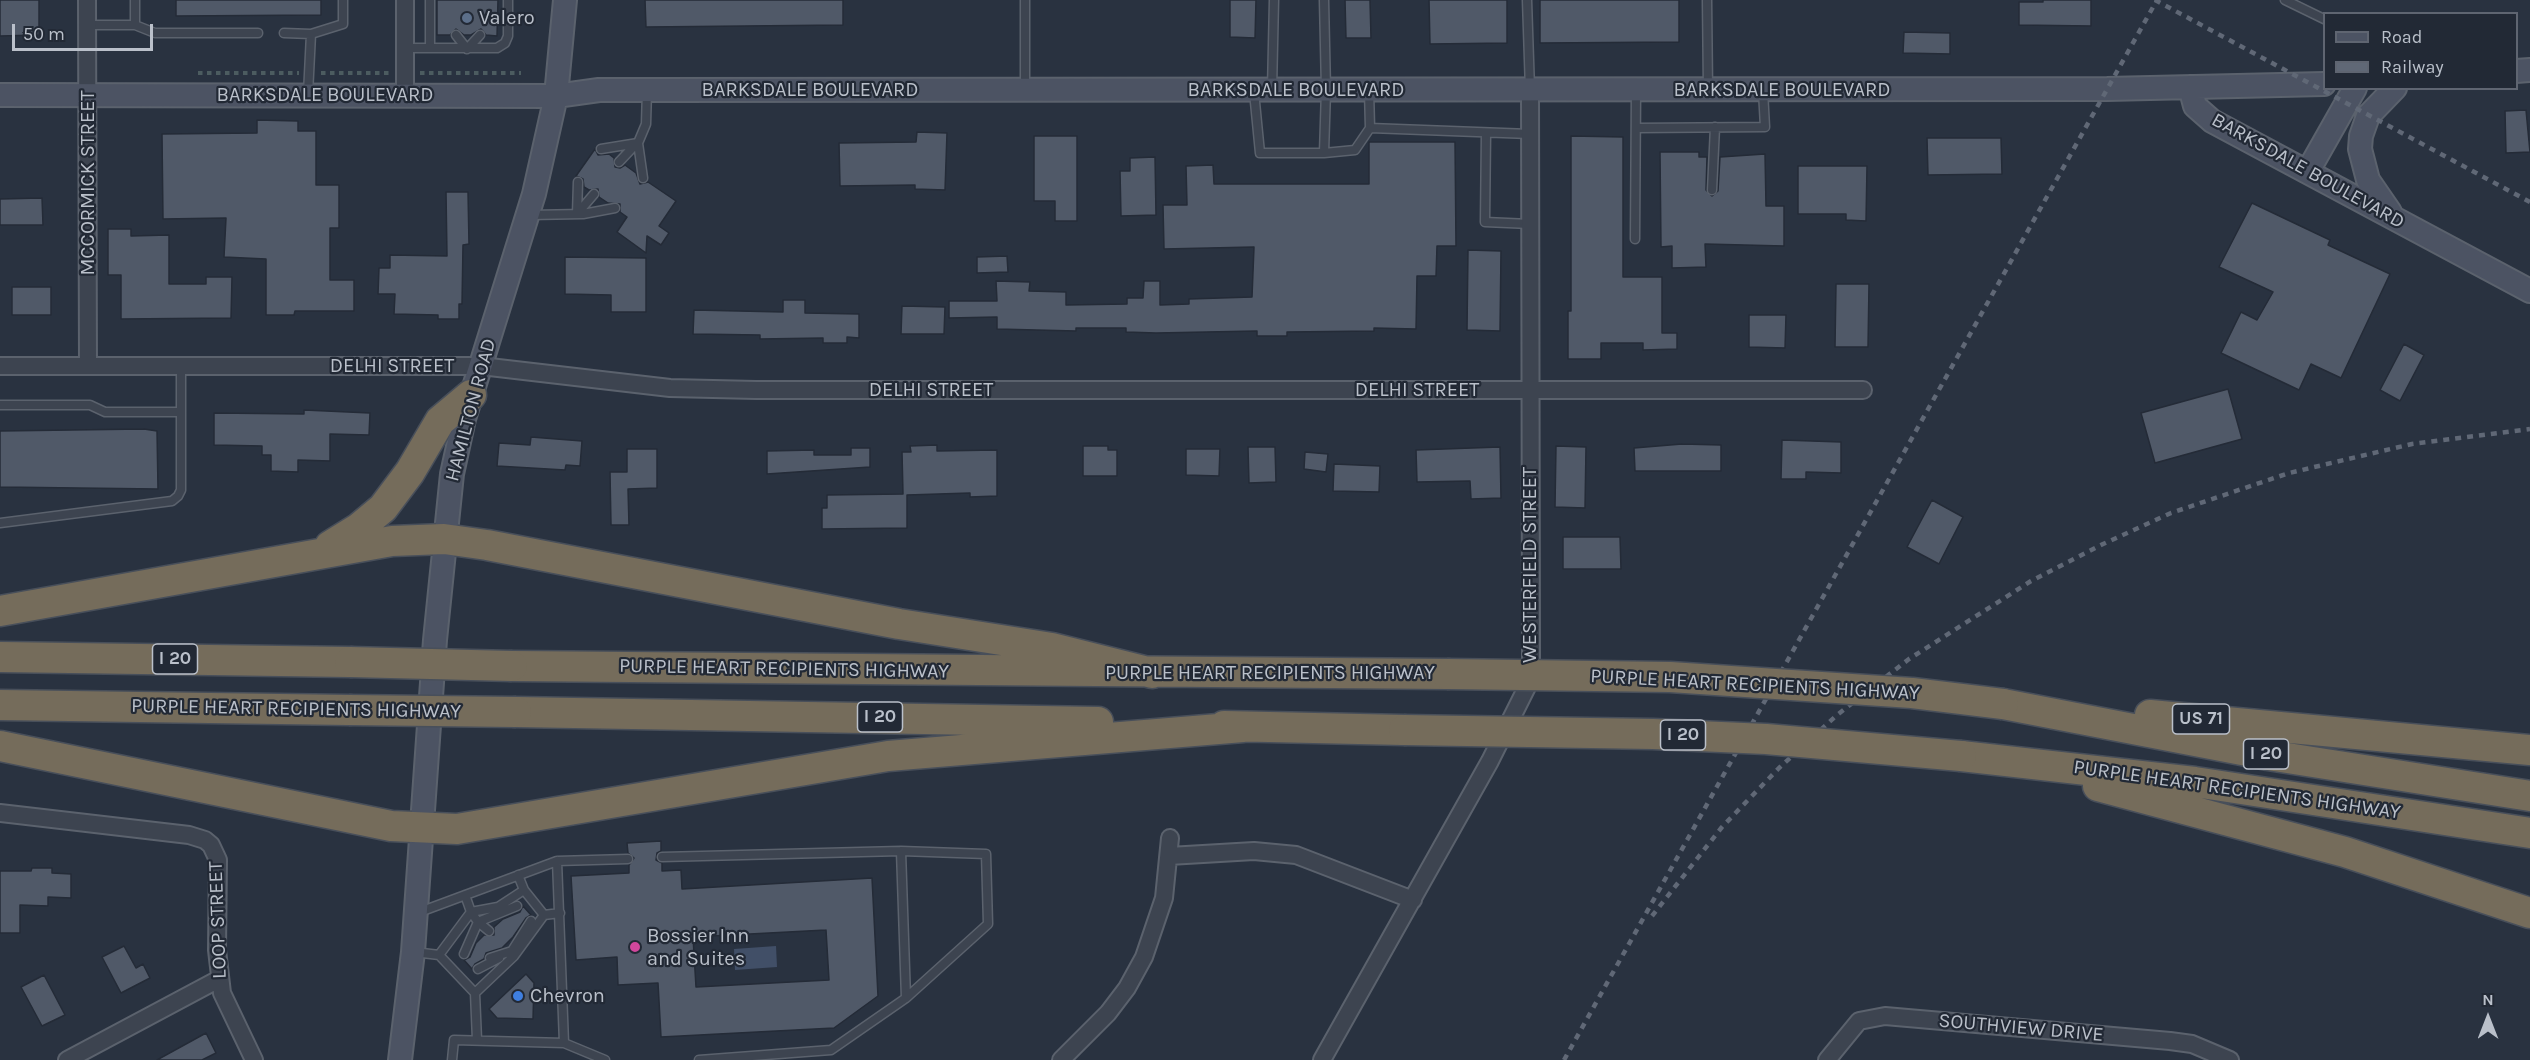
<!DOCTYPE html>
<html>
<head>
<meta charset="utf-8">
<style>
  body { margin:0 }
  #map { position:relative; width:2530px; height:1060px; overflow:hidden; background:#293240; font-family:Karla,sans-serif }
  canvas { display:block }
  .legend { position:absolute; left:2323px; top:12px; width:195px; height:78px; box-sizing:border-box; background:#222935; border:2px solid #5f6571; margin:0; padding:8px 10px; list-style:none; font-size:18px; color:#bac0ca }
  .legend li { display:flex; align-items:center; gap:12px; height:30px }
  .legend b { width:30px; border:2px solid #5f6571 }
  .north { position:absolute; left:2458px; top:988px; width:60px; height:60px; -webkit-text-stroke:4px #222935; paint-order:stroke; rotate:0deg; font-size:16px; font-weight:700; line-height:24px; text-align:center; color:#bac0ca }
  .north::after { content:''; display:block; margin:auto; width:21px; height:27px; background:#bac0ca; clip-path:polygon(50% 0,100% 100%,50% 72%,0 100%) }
  .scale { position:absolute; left:12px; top:24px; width:141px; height:27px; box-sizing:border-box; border:3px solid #bac0ca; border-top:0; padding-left:8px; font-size:18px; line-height:21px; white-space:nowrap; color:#bac0ca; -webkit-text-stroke:4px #222935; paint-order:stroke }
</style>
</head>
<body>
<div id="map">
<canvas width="2530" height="1060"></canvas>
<ul class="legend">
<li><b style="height:8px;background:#4c5363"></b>Road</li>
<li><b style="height:8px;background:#606876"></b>Railway</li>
</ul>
<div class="north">N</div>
<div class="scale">50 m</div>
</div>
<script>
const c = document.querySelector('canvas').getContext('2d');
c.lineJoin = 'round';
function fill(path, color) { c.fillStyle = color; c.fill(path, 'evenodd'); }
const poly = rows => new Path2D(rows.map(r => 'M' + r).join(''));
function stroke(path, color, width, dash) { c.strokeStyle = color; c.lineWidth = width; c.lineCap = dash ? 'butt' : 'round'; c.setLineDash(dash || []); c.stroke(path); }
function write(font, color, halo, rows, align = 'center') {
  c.font = font + ' Karla,sans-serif'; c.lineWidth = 4.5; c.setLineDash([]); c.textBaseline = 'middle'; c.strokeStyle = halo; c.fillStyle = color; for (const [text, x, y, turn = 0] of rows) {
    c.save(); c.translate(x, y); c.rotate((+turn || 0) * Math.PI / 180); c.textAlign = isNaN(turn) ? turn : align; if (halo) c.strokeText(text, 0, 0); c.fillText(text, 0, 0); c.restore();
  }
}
fill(poly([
  [776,946,777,967,735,970,734,949]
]), '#414f67');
const building = poly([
  [0,0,39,0,39,35,0,36,0,0],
  [176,0,321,0,321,15,176,16,176,0],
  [437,0,498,0,497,36,486,35,481,29,471,35,464,35,456,29,450,35,437,35,437,0],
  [645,0,843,0,843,25,646,27,645,0],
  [1230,0,1256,0,1255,38,1230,37,1230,0],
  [1345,0,1370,0,1371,38,1346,38,1345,0],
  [1429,0,1507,0,1507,43,1430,44,1429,0],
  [1540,0,1679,0,1679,42,1540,43,1540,0],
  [2043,0,2091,0,2091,26,2019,25,2019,2,2043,2,2043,0],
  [1904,32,1950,33,1950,54,1903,53,1904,32],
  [2526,110,2530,152,2506,153,2505,111,2526,110],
  [257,120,298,121,298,131,316,131,316,185,339,185,339,228,330,228,330,280,354,280,354,311,295,311,294,315,266,315,266,259,224,257,226,218,163,219,162,134,257,133,257,120],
  [917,132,947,133,945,190,915,189,915,185,840,186,839,143,916,142,917,132],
  [1034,136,1077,136,1077,221,1055,221,1055,201,1034,201,1034,136],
  [1571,136,1623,137,1623,277,1662,277,1662,333,1677,333,1677,349,1643,350,1643,343,1601,343,1601,359,1568,359,1568,311,1571,311,1571,136],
  [1927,138,2001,138,2002,174,1928,175,1927,138],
  [1369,142,1455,142,1456,246,1437,246,1436,276,1417,276,1416,329,1374,328,1374,331,1287,332,1287,336,1257,336,1257,331,1156,333,1126,332,1126,328,1076,328,1076,331,997,329,997,317,949,318,949,301,997,301,996,281,1030,282,1029,291,1066,292,1066,305,1127,304,1127,298,1143,298,1144,281,1160,281,1160,305,1189,304,1189,299,1252,297,1254,247,1164,249,1163,205,1187,205,1186,166,1213,165,1214,184,1369,184,1369,142],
  [595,149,598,155,609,154,614,158,615,167,620,168,625,165,636,173,640,184,648,182,676,201,659,226,669,233,661,245,647,236,646,253,617,232,627,217,620,212,620,204,608,203,599,197,598,189,589,190,584,187,583,179,576,176,595,149],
  [1660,152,1699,152,1699,157,1707,157,1706,190,1712,196,1718,191,1720,157,1765,154,1766,206,1784,206,1784,246,1705,244,1706,267,1672,268,1672,246,1661,247,1660,152],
  [1155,157,1156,215,1121,216,1120,171,1130,171,1130,158,1155,157],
  [1798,166,1867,166,1866,221,1846,220,1846,214,1798,214,1798,166],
  [446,192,468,192,469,244,463,245,462,304,459,304,459,319,438,319,438,315,394,314,395,294,378,294,379,268,390,268,390,255,447,256,446,192],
  [42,198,43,225,0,225,0,199,42,198],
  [2252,203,2330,240,2328,245,2390,274,2341,378,2311,364,2299,390,2221,353,2241,312,2257,320,2273,292,2219,267,2252,203],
  [108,229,131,229,131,236,169,235,169,284,206,284,206,277,232,277,231,318,121,319,121,275,108,275,108,229],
  [1468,250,1501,251,1500,331,1467,330,1468,250],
  [1007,256,1008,272,977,273,977,257,1007,256],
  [565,257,646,258,646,312,611,312,611,295,565,294,565,257],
  [1836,284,1869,284,1868,347,1835,347,1836,284],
  [12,287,51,287,51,315,12,315,12,287],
  [783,300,805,300,805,313,859,314,859,338,847,337,847,343,823,343,823,338,760,339,760,335,693,334,694,310,783,312,783,300],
  [902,306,945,307,944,334,901,334,902,306],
  [1749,315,1786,315,1785,348,1749,347,1749,315],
  [2404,344,2424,355,2400,401,2380,390,2404,344],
  [2228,389,2242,439,2155,463,2141,413,2228,389],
  [304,410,370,413,369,435,330,434,330,461,298,460,298,472,271,471,271,455,262,455,262,446,214,445,214,413,304,414,304,410],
  [144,429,157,431,158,489,0,487,0,431,144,429],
  [531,437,582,441,580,466,566,465,565,470,497,466,499,443,530,445,531,437],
  [1782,440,1841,442,1841,473,1806,472,1806,479,1781,479,1782,440],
  [1682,444,1721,445,1721,471,1635,471,1634,448,1682,444],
  [937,445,937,451,997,450,997,496,970,497,970,493,907,495,907,528,822,529,822,508,827,508,827,495,903,494,902,452,911,452,910,446,937,445],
  [1083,446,1108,446,1108,450,1117,450,1117,476,1083,476,1083,446],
  [1556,446,1586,447,1585,508,1555,507,1556,446],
  [1248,447,1275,447,1276,482,1249,483,1248,447],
  [1500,447,1501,498,1471,499,1470,481,1417,482,1416,450,1500,447],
  [851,448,870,448,870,467,767,474,767,451,814,450,814,455,851,455,851,448],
  [627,449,657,449,657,488,628,489,629,525,611,525,610,472,627,472,627,449],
  [1186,449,1220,449,1219,476,1186,475,1186,449],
  [1305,452,1328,454,1326,472,1304,469,1305,452],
  [1334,464,1380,466,1379,492,1333,491,1334,464],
  [1932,500,1963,517,1939,564,1907,547,1932,500],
  [1563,537,1620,537,1621,569,1563,569,1563,537],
  [661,841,661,851,657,853,656,860,662,863,662,871,681,870,682,889,872,878,878,996,834,1028,661,1037,658,983,618,985,617,957,576,960,571,876,629,873,629,865,634,858,628,853,627,843,661,841],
  [826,930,829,980,696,987,693,937,826,930],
  [32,868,52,868,52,873,71,874,71,898,48,897,48,906,20,905,20,933,0,933,0,871,31,871,32,868],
  [523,906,531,915,526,918,513,937,502,948,486,953,484,959,475,964,472,969,464,960,470,957,476,943,484,935,494,935,494,927,503,919,520,912,523,906],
  [124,946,136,968,143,964,150,978,121,993,102,957,124,946],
  [526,974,534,983,533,1019,497,1018,489,1009,526,974],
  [44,975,65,1015,42,1026,21,987,44,975],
  [206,1033,216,1053,202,1060,157,1060,206,1033]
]);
fill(building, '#505968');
stroke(building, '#242b37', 1.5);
const lane = poly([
  [430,0,430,48],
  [1025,0,1025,90],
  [1527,0,1530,90],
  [1707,0,1708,89],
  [2285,0,2324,19],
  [87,25,135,25,155,33,258,33],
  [135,25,135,0],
  [284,33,311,34,308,94],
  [311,34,343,24,343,0],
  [456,35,467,49,480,35],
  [405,48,497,48,505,43,508,36,508,0],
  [1272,90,1274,0],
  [1369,90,1370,128],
  [1254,92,1260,153,1324,153,1326,90,1324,0],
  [1636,128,1765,127,1763,91],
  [1486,133,1485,222,1530,224],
  [601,149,638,143],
  [1324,153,1355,150,1370,128,1530,134],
  [619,162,637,143],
  [643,178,638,143,646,124,647,90],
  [1712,190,1715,127],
  [577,214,578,182],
  [577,214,594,194],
  [530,215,583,214,615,208],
  [1635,239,1636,90],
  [0,405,90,405,105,412,181,412],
  [0,523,172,501,178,496,181,490,181,366],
  [901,851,986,854,988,924,906,998],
  [662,857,901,851,906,998,831,1050,699,1060],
  [557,861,628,859],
  [524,890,544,915],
  [417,913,557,861,564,1043,605,1060],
  [478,922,517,906],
  [478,922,489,931],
  [414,952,439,955,475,993,514,956,544,915,560,913],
  [464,954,478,922,471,912,498,907,524,890,518,875],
  [439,955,471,912,465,895],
  [490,958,512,951,531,921],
  [478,969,499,958],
  [475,993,477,1040],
  [452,1060,454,1040,564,1043]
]);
const street = poly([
  [87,0,88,366],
  [405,95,405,0],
  [0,366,481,366,670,388,756,390,1863,390],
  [0,813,189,835,205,840,211,845,218,860,217,950,222,993,254,1060],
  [1169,856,1254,851,1296,855,1413,900],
  [67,1060,219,979],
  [1061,1060,1108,1013,1127,988,1144,957,1164,898,1170,838],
  [1322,1060,1490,761,1527,687,1531,661,1530,90],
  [1827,1060,1859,1021,1885,1016,2170,1041,2192,1044,2230,1060]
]);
const secondary = poly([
  [2516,71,2530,70],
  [2190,87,2195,106,2212,121,2530,291],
  [0,95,556,96,599,90,647,90,2107,89,2324,84],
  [2308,171,2355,88],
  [2390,212,2368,180,2360,149,2361,136,2368,116,2395,88],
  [400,1060,413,952,435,640,452,474,464,419,534,194,556,96,565,0]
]);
const highway = poly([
  [330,546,359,528,383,508,410,472,440,421,471,395],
  [0,611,392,541,444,539,487,545,899,624,1052,648,1152,673],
  [0,657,350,662],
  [512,666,1447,674],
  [2003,704,2268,755,2530,796],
  [0,705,349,710],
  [516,712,1098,722],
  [2150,715,2530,750],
  [1224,726,1404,730],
  [0,746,391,826,457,829,888,756,1243,727],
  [1961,756,2195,782,2530,833],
  [2098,786,2345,852,2530,913]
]);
stroke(lane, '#5b626d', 11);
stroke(street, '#5b626d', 20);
stroke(secondary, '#5b626d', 26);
stroke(highway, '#484f5a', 33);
stroke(poly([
  [198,73,299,73],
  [321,73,389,73],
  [420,73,521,73]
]), '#4c5c60', 4, [4.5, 4.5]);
stroke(lane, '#3d4450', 8);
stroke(street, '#3d4450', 16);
stroke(secondary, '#4c5363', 22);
stroke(highway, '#756c5b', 30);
stroke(poly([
  [2155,0,2530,202],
  [1652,916,1722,827,1779,768,1837,715,1909,659,2031,581,2103,544,2171,513,2289,473,2412,444,2530,429],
  [1564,1060,2157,0]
]), '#606876', 4.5, [6, 6]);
const highwayBridge = poly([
  [350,662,512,666],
  [1447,674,1670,677,1912,693,2003,704],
  [349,710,516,712],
  [1404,730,1653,734,1766,739,1961,756]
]);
stroke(highwayBridge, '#484f5a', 33, []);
stroke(highwayBridge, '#756c5b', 30);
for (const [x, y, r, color] of [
  [467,18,6,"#5c6f8a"],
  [635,947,6,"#d1479c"],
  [518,996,6,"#3f7fe0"]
]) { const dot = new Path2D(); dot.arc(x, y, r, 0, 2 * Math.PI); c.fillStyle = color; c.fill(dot); stroke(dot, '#222935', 2); }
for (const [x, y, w] of [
  [175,659,45],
  [880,717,45],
  [2201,719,57],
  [1683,735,45],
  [2266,754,45]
]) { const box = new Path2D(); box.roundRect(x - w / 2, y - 15, w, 30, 4.5); c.fillStyle = '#222935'; c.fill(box); stroke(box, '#bac0ca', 1.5); }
write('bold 18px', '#bac0ca', null, [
  ["I 20",175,659],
  ["I 20",880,717],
  ["US 71",2201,719],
  ["I 20",1683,735],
  ["I 20",2266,754]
]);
write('20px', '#bac0ca', '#222935', [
  ["Valero",479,18],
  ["Bossier Inn",647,936],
  ["and Suites",647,959],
  ["Chevron",530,996]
], 'left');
write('20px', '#bac0ca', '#222935', [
  ["BARKSDALE BOULEVARD",810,90],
  ["BARKSDALE BOULEVARD",1296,90],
  ["BARKSDALE BOULEVARD",1782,90],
  ["BARKSDALE BOULEVARD",325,95],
  ["BARKSDALE BOULEVARD",2308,171,29],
  ["MCCORMICK STREET",88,183,-90],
  ["DELHI STREET",392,366],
  ["DELHI STREET",931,390],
  ["DELHI STREET",1417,390],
  ["HAMILTON ROAD",471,410,-75],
  ["WESTERFIELD STREET",1530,565,-90],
  ["PURPLE HEART RECIPIENTS HIGHWAY",784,669,1],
  ["PURPLE HEART RECIPIENTS HIGHWAY",1270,673],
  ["PURPLE HEART RECIPIENTS HIGHWAY",1755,685,3],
  ["PURPLE HEART RECIPIENTS HIGHWAY",296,709,1],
  ["PURPLE HEART RECIPIENTS HIGHWAY",2237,790,8],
  ["LOOP STREET",218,920,-92],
  ["SOUTHVIEW DRIVE",2021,1028,5]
]);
</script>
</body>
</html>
